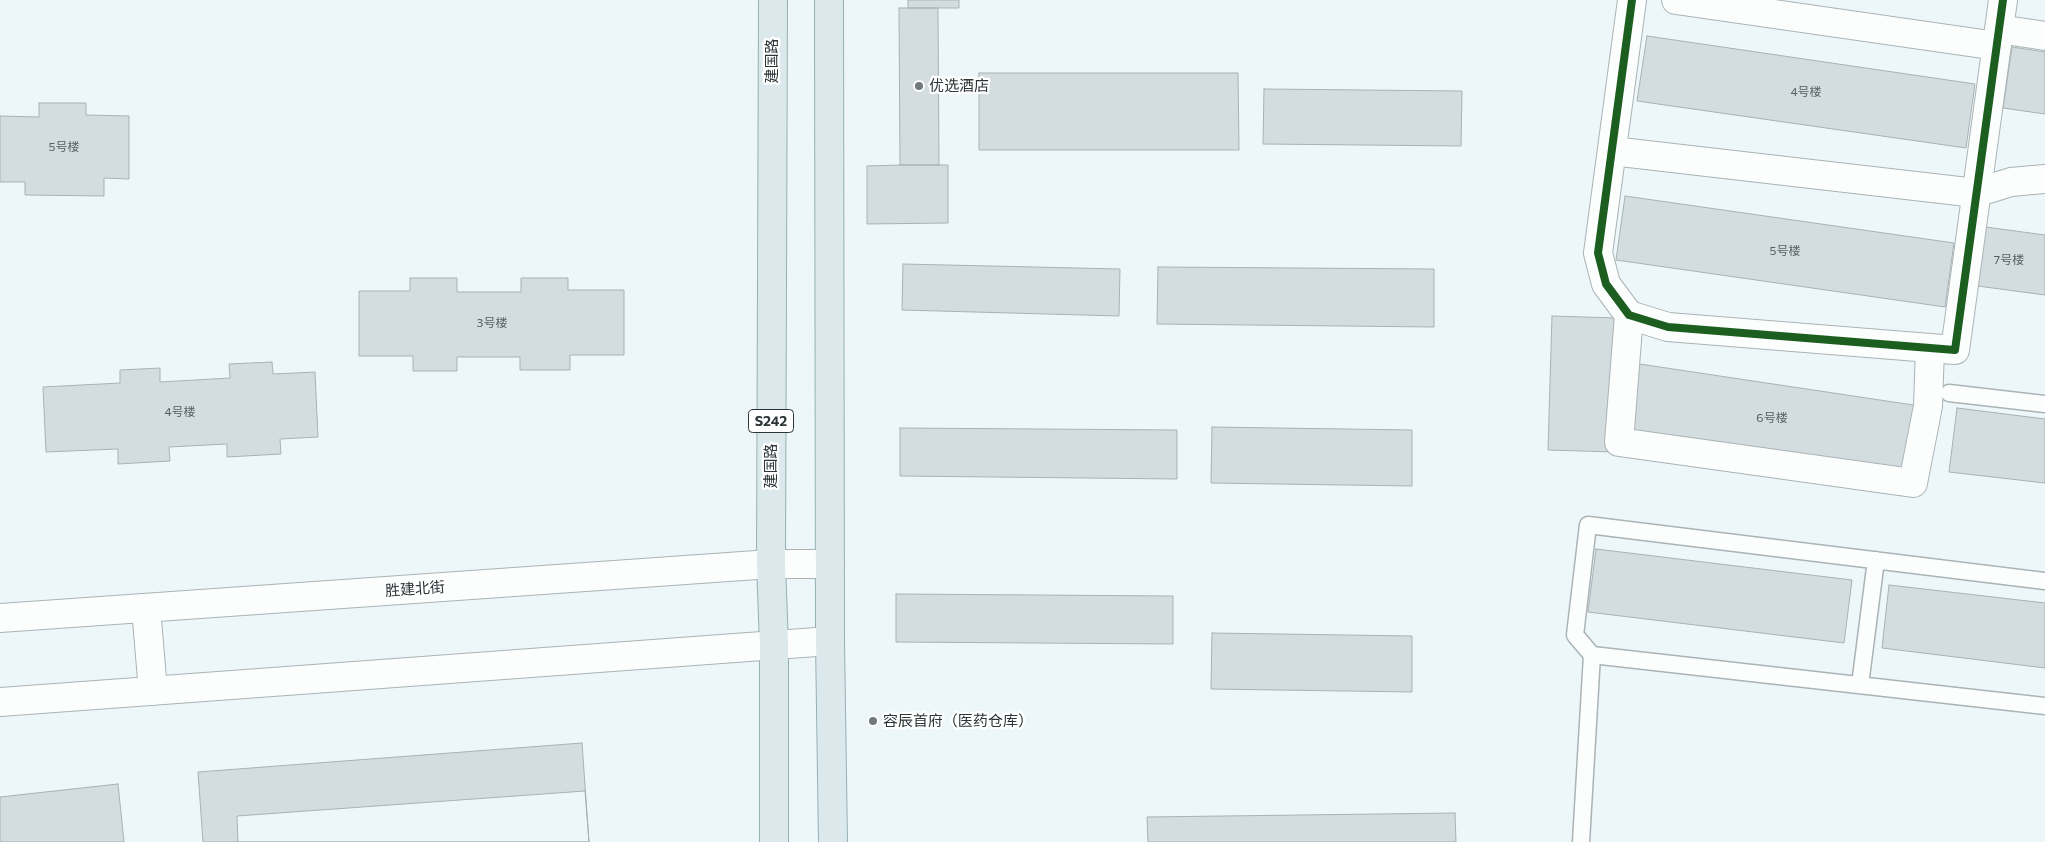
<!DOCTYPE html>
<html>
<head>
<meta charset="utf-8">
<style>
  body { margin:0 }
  canvas { display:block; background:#edf6f9 }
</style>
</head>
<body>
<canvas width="2045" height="842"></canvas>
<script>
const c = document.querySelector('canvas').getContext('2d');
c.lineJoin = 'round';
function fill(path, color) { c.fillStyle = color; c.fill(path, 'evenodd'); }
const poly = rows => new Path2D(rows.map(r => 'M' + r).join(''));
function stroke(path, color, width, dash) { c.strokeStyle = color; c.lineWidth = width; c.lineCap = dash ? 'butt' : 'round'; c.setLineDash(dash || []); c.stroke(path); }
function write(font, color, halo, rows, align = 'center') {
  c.font = font + ' Commissioner,"Noto Sans SC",sans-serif'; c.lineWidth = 4.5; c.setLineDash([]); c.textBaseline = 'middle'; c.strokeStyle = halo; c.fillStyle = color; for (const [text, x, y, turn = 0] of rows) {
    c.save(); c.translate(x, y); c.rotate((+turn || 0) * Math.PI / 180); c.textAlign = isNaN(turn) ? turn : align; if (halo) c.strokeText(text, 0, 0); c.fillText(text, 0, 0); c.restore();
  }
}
const building = poly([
  [908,0,959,0,959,8,908,8,908,0],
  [899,8,938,8,939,165,900,165,899,8],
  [1647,36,1975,84,1966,148,1637,101,1647,36],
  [2012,47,2045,52,2045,114,2003,108,2012,47],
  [979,73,1238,73,1239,150,979,150,979,73],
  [1264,89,1462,91,1461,146,1263,144,1264,89],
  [39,103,86,103,86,115,129,116,129,179,104,178,104,196,25,195,25,182,0,182,0,116,39,117,39,103],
  [900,165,948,165,948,223,867,224,867,166,900,165],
  [1625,196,1954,243,1945,307,1616,260,1625,196],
  [1978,226,2045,235,2045,295,1970,285,1978,226],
  [903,264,1120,269,1119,316,902,310,903,264],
  [1158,267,1434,269,1434,327,1157,324,1158,267],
  [410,278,457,278,457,292,521,292,521,278,568,278,568,290,624,290,624,355,570,355,570,370,520,370,520,357,457,357,457,371,413,371,413,356,359,356,359,291,410,291,410,278],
  [1552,316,1618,318,1615,452,1548,450,1552,316],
  [272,362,273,374,315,372,318,437,280,439,281,454,227,457,227,444,169,447,170,461,118,464,118,449,46,452,43,387,120,383,120,370,160,368,160,382,230,378,229,364,272,362],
  [1633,363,1920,406,1911,473,1623,430,1633,363],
  [1957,408,2045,419,2045,483,1949,472,1957,408],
  [1212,427,1412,430,1412,486,1211,483,1212,427],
  [900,428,1177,430,1177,479,900,476,900,428],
  [1596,549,1852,580,1844,643,1588,612,1596,549],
  [1889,585,2045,603,2045,668,1882,648,1889,585],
  [896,594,1173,596,1173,644,896,642,896,594],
  [1212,633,1412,636,1412,692,1211,689,1212,633],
  [582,743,589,842,203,842,198,772,582,743],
  [118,784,124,842,0,842,0,797,118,784],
  [585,791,589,842,238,842,237,816,585,791],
  [1455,813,1456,842,1148,842,1147,817,1455,813]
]);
fill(building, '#d3dcde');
stroke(building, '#a9b1b4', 1);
const lane = poly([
  [1949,393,2045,404],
  [1592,655,1575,635,1588,525,2045,581],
  [1860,685,1876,560],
  [1581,842,1592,655,2045,706]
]);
const street = poly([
  [1632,0,1598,253,1606,284,1629,315,1668,327,1955,350,2003,0],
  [1676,0,1997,46],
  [1999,29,2045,36],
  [1612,151,1976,193,2011,182,2045,179],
  [1629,315,1619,442,1913,483,1928,406,1930,348]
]);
const secondary = poly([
  [146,608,153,691],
  [0,618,771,564,830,564],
  [0,702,830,641]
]);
const primary = poly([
  [773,0,771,564,774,644,774,842],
  [829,0,830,641,833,842]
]);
stroke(lane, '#aab3b5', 19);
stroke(street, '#aab3b5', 30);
stroke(secondary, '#aab3b5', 30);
stroke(primary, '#96b0b5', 30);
stroke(lane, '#fcfefe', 16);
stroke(street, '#fcfefe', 28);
stroke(secondary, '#fcfefe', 28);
stroke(primary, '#dce9ec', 28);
stroke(poly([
  [1632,0,1598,253,1606,284,1629,315,1668,327,1955,350,2003,0]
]), '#1b5e20', 8);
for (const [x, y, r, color] of [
  [919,86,5,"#70797b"],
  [873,721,5,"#70797b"]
]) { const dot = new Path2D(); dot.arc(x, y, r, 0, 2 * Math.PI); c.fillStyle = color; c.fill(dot); stroke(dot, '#fff', 2); }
write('12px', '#565f61', null, [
  ["4号楼",1806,92],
  ["5号楼",64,147],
  ["5号楼",1785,251],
  ["7号楼",2009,260],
  ["3号楼",492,323],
  ["4号楼",180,412],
  ["6号楼",1772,418]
]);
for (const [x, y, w] of [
  [771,421,45]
]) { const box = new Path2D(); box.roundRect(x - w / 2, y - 11.5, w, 23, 4); c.fillStyle = '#fff'; c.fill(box); stroke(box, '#2c3537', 1); }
write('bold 14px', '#2c3537', null, [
  ["S242",771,421]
]);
write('15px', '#2c3537', '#fff', [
  ["建国路",772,61,-90],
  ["建国路",771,466,-90],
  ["胜建北街",415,589,-4]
]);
write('15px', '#2c3537', '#fff', [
  ["优选酒店",929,86],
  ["容辰首府（医药仓库）",883,721]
], 'left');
</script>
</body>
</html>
